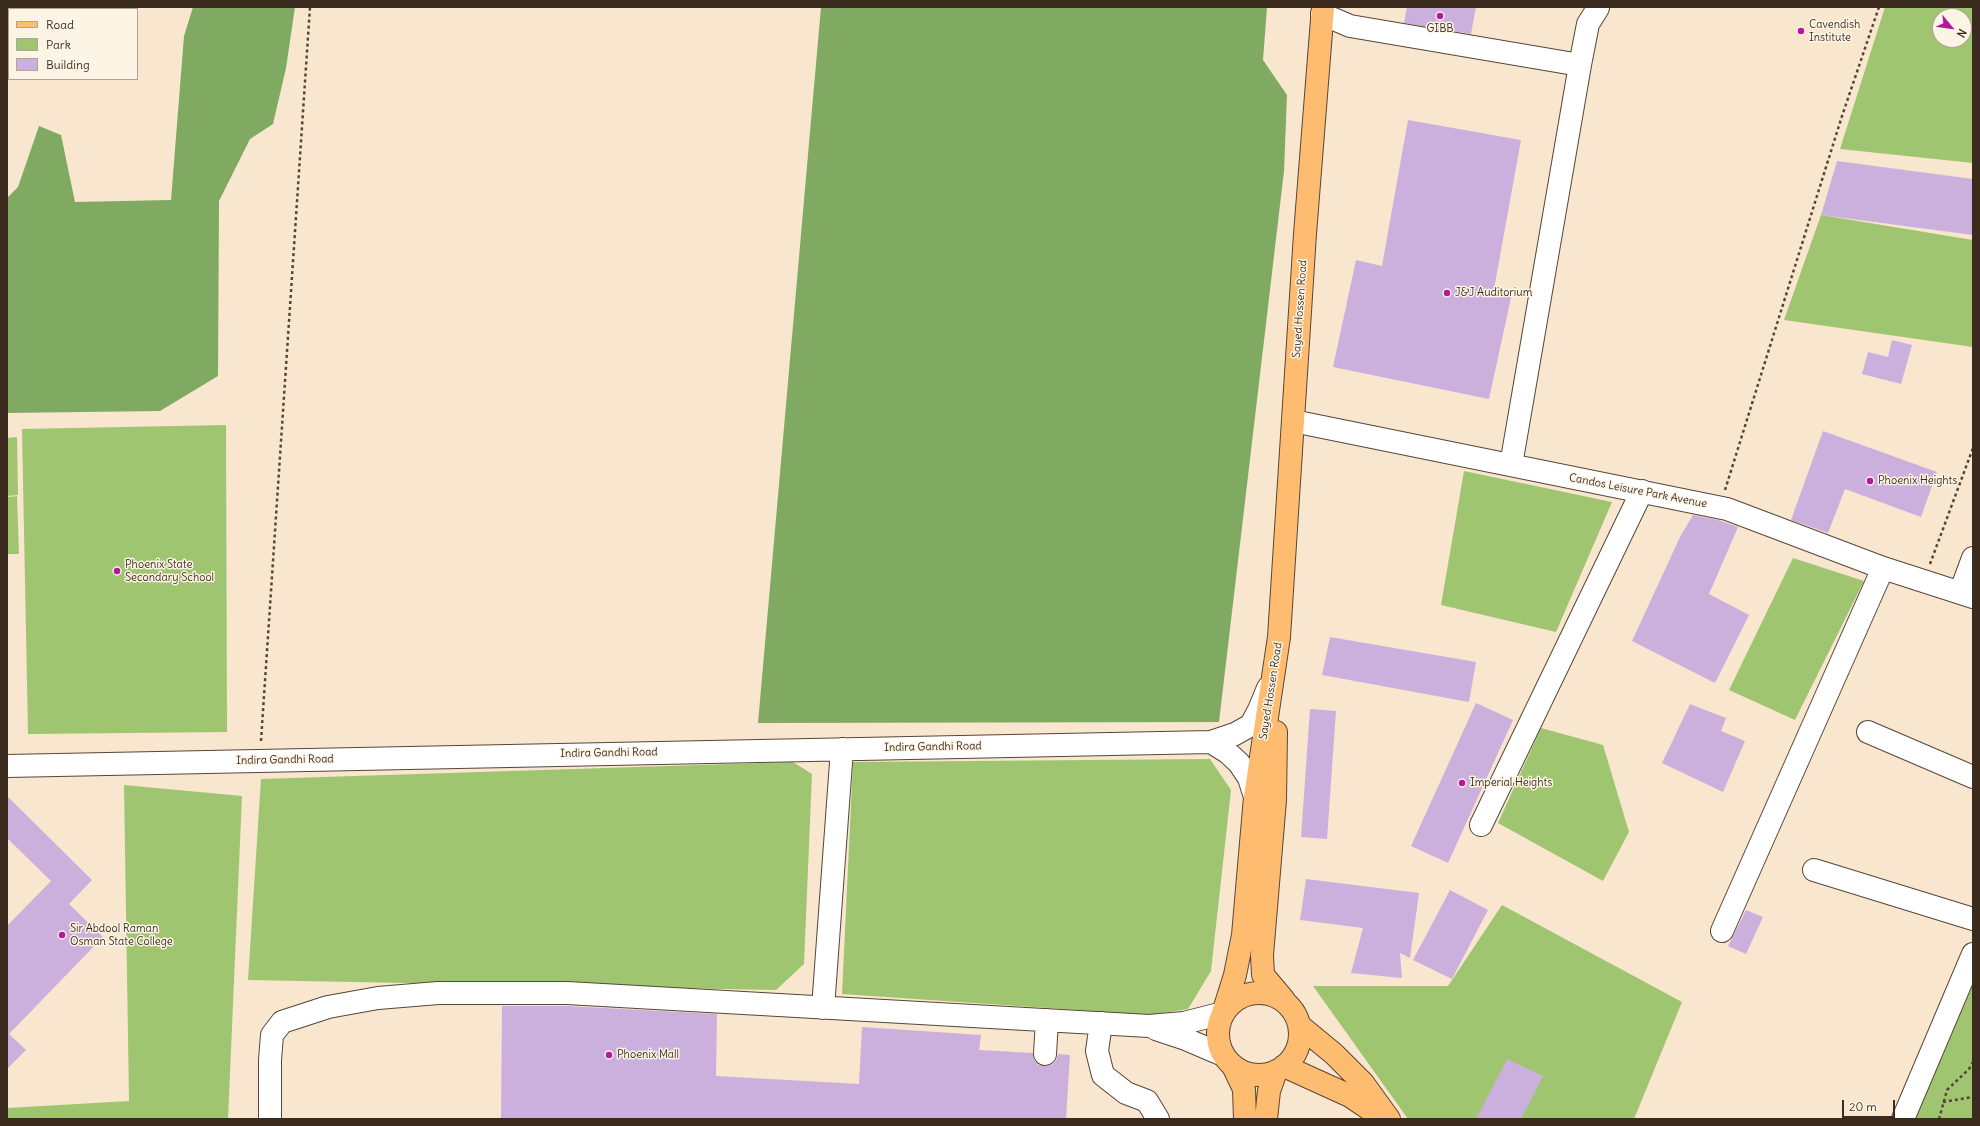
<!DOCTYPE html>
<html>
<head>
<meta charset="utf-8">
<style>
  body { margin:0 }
  #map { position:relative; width:1980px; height:1126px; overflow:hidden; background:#f8e6ce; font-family:Delius,sans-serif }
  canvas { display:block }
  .frame { position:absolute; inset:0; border:8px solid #3b2a1e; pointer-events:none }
  .legend { position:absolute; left:8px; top:8px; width:130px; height:72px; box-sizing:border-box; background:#fcf5e5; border:1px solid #afa495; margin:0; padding:5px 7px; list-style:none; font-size:12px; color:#3b2a1e }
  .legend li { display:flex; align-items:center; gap:8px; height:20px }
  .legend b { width:20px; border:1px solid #afa495 }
  .north { position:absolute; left:1932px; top:8px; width:40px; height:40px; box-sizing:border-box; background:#fcf5e5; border:1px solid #afa495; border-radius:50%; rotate:119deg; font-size:11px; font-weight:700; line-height:16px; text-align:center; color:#3b2a1e }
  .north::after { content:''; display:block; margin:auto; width:14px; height:18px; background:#b5179e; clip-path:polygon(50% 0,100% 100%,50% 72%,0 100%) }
  .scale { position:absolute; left:1842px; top:1100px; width:53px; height:18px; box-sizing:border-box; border:2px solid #3b2a1e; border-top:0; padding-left:5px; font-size:12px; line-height:14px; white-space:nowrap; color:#3b2a1e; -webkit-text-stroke:3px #fcf5e5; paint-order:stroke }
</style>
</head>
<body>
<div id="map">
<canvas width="1980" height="1126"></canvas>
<div class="frame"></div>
<ul class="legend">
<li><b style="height:5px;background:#febc70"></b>Road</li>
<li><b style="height:11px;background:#a0c570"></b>Park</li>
<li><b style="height:11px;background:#cbb0dd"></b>Building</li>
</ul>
<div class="north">N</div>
<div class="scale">20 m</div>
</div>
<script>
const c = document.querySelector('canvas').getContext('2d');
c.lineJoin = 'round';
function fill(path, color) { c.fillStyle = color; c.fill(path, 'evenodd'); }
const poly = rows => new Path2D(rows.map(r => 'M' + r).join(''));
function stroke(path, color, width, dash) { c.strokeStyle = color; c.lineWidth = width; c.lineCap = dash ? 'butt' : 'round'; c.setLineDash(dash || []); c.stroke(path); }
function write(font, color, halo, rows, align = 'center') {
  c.font = font + ' Delius,sans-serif'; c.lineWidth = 3; c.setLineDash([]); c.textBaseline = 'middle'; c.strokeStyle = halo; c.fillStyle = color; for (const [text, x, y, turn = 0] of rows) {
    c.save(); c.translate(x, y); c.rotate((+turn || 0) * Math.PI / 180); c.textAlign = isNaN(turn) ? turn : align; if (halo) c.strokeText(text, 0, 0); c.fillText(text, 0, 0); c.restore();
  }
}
fill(poly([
  [1885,7,1973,7,1973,163,1840,149],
  [1940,16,1964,16,1964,40,1940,40],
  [1821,215,1973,240,1973,347,1784,320],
  [226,425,227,732,28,734,22,429],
  [17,437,18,495,7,496,7,438],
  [1464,471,1612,502,1556,632,1441,605],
  [17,496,19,554,7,554,7,497],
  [1793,558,1864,581,1795,720,1729,690],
  [1541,728,1603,745,1629,832,1603,881,1498,823],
  [1210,759,1231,790,1211,971,1188,1009,1150,1015,842,994,853,762],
  [793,762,812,774,804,964,776,990,248,980,261,779],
  [124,785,242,796,228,1119,7,1119,7,1108,129,1101],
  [1502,905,1682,1002,1634,1119,1408,1119,1313,986,1448,986],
  [1973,955,1973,1119,1903,1119]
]), '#a0c570');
fill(poly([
  [193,7,295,7,286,68,273,124,250,139,219,201,218,376,160,411,7,413,7,198,18,187,39,126,61,135,75,202,171,200,184,36],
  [821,7,1267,7,1263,60,1287,95,1284,171,1219,722,758,723]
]), '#80aa62');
fill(poly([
  [1407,7,1476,7,1471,34,1404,23],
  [1408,120,1521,140,1494,289,1512,293,1489,399,1333,367,1356,260,1382,266],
  [1837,161,1973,179,1973,235,1821,215],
  [1892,340,1912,345,1901,384,1862,374,1868,352,1888,357],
  [1823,431,1937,472,1921,517,1845,489,1828,533,1791,520],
  [1693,515,1718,520,1738,527,1709,594,1749,615,1715,683,1632,641,1680,537],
  [1330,637,1476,662,1469,702,1322,675],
  [1476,703,1513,720,1448,863,1411,846],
  [1690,704,1726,718,1721,731,1745,741,1723,792,1662,763],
  [1310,709,1336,711,1327,839,1301,837],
  [7,796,92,880,69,904,103,937,9,1034,26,1050,7,1069,7,926,51,881,7,838],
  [1306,879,1419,893,1410,958,1400,953,1402,978,1351,973,1363,928,1300,920],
  [1450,890,1488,910,1452,979,1413,960],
  [1746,910,1763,917,1746,954,1728,946],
  [502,1006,567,1006,717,1014,716,1076,859,1084,862,1027,981,1035,979,1050,1033,1053,1034,1060,1038,1065,1044,1066,1051,1065,1056,1061,1058,1054,1070,1055,1066,1119,501,1119],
  [1507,1059,1543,1076,1521,1119,1476,1119]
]), '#cbb0dd');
const minor = poly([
  [1322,14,1350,26,1580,65],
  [1293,421,1727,509,1883,568,1973,597],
  [1511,465,1580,65,1588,24,1598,8],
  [1960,593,1973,558],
  [1868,732,1973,777],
  [1211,742,1227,752,1239,763,1249,778,1255,797],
  [7,766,1211,742,1235,734,1251,725,1259,710,1268,688],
  [1481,825,1642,491],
  [1814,870,1973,919],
  [1722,931,1883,568],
  [823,1008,842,749],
  [1101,1023,1097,1051,1103,1075,1126,1093,1147,1101,1158,1119],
  [1156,1029,1183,1038,1223,1055],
  [1045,1054,1047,1020],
  [270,1119,270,1060,272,1035,282,1022,328,1007,378,998,438,993,567,993,1149,1026,1184,1023,1223,1013],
  [1903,1119,1973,954]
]);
const major = poly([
  [1276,732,1275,800,1262,955,1263,975,1284,1000],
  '1218 1034a41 41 0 1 1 82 0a41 41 0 1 1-82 0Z',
  [1223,1013,1235,975,1243,935,1255,797,1279,637,1305,234,1323,7],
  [1300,1026,1334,1054,1363,1083,1389,1119],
  [1233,1066,1244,1089,1245,1119],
  [1284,1066,1350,1096,1381,1117],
  [1266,1119,1269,1091,1276,1071]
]);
stroke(minor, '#574638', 24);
stroke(major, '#574638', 24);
stroke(poly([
  [1725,490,1842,116,1879,7],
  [1930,564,1973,448],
  [261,741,310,7],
  [1943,1102,1973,1097],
  [1939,1119,1947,1090,1969,1069,1973,1062]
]), '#574638', 2.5, [3, 3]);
stroke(minor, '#fff', 22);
stroke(major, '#febc70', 22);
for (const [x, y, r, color] of [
  [1440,16,4,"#b5179e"],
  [1801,31,4,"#b5179e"],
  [1447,293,4,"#b5179e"],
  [1870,481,4,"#b5179e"],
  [117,571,4,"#b5179e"],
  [1462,783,4,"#b5179e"],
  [62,935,4,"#b5179e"],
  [609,1055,4,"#b5179e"]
]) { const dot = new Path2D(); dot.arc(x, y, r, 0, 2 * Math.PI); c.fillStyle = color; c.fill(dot); stroke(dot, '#fcf5e5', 1.5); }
write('11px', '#3b2a1e', '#fcf5e5', [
  ["Cavendish",1809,25],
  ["Institute",1809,38],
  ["GIBB",1440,29,"center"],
  ["J&J Auditorium",1455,293],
  ["Phoenix Heights",1878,481],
  ["Phoenix State",125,565],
  ["Secondary School",125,578],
  ["Imperial Heights",1470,783],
  ["Sir Abdool Raman",70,929],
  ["Osman State College",70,942],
  ["Phoenix Mall",617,1055]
], 'left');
write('11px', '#3b2a1e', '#fcf5e5', [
  ["Sayed Hossen Road",1300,309,-86],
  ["Candos Leisure Park Avenue",1638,491,11],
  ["Sayed Hossen Road",1271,691,-81],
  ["Indira Gandhi Road",933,747,-1],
  ["Indira Gandhi Road",609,753,-1],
  ["Indira Gandhi Road",285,760,-1]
]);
</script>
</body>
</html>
